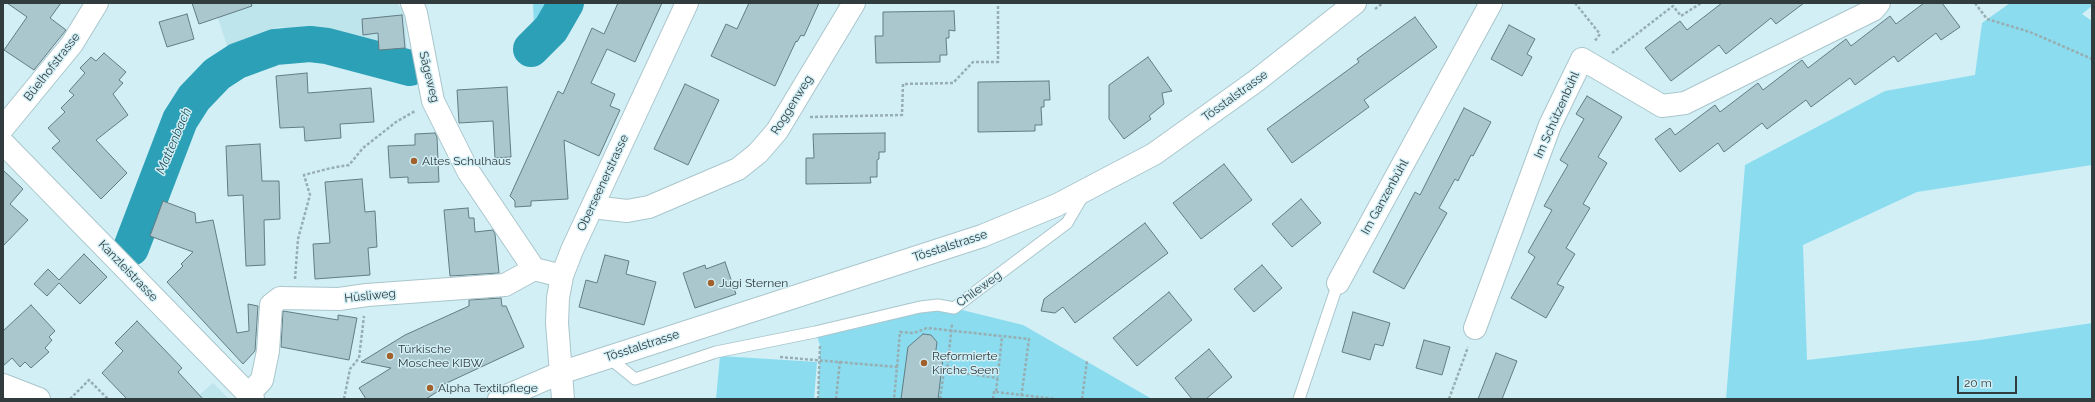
<!DOCTYPE html>
<html>
<head>
<meta charset="utf-8">
<style>
  body { margin:0 }
  #map { position:relative; width:2095px; height:402px; overflow:hidden; background:#d2eff6; font-family:Raleway,sans-serif }
  canvas { display:block }
  .frame { position:absolute; inset:0; border:4px solid #313c3f; pointer-events:none }
  .scale { position:absolute; left:1957px; top:376px; width:60px; height:18px; box-sizing:border-box; border:2px solid #313c3f; border-top:0; padding-left:5px; font-size:12px; line-height:14px; white-space:nowrap; color:#313c3f; -webkit-text-stroke:3px #d2eff6; paint-order:stroke }
</style>
</head>
<body>
<div id="map">
<canvas width="2095" height="402"></canvas>
<div class="frame"></div>
<div class="scale">20 m</div>
</div>
<script>
const c = document.querySelector('canvas').getContext('2d');
c.lineJoin = 'round';
function fill(path, color) { c.fillStyle = color; c.fill(path, 'evenodd'); }
const poly = rows => new Path2D(rows.map(r => 'M' + r).join(''));
function stroke(path, color, width, dash) { c.strokeStyle = color; c.lineWidth = width; c.lineCap = dash ? 'butt' : 'round'; c.setLineDash(dash || []); c.stroke(path); }
function write(font, color, halo, rows, align = 'center') {
  c.font = font + ' Raleway,sans-serif'; c.lineWidth = 3; c.setLineDash([]); c.textBaseline = 'middle'; c.strokeStyle = halo; c.fillStyle = color; for (const [text, x, y, turn = 0] of rows) {
    c.save(); c.translate(x, y); c.rotate((+turn || 0) * Math.PI / 180); c.textAlign = isNaN(turn) ? turn : align; if (halo) c.strokeText(text, 0, 0); c.fillText(text, 0, 0); c.restore();
  }
}
fill(poly([
  [213,3,396,3,404,11,408,59,372,52,360,36,278,27,227,46],
  [213,383,229,399,195,399,199,395]
]), '#bee4ec');
fill(poly([
  [533,3,552,3,541,27,534,25],
  [2010,3,2092,3,2092,6,2082,14,2092,21,2092,165,1917,192,1803,245,1807,360,1980,340,2092,323,2092,399,1726,399,1745,165,1885,91,1975,75,1982,23],
  [920,307,954,308,1023,325,1152,399,818,399,820,346,816,332],
  [720,356,817,362,814,399,716,399]
]), '#8bdcee');
stroke(poly([
  [531,49,551,29,566,3],
  [131,248,180,120,194,98,217,74,237,61,275,47,310,44,327,46,410,68]
]), '#2ca0b6', 36);
const building = poly([
  [7,3,61,3,50,18,66,30,34,70,4,50,27,17,7,3],
  [192,3,251,3,252,6,199,24,192,3],
  [618,3,662,3,635,62,607,49,591,83,615,94,610,106,620,110,599,156,564,140,568,199,531,201,531,206,515,207,515,201,510,196,558,91,563,94,592,28,604,34,618,3],
  [749,3,819,3,804,36,801,35,797,42,796,41,775,86,711,56,726,24,737,29,749,3],
  [1722,3,1804,3,1776,24,1771,18,1726,54,1719,45,1671,81,1645,48,1680,21,1687,30,1722,3],
  [1924,3,1942,3,1960,27,1941,40,1936,33,1898,62,1894,56,1855,85,1850,78,1811,107,1806,100,1767,129,1762,123,1724,152,1718,143,1680,172,1655,139,1670,128,1675,135,1715,105,1720,112,1758,83,1763,90,1802,60,1808,68,1846,39,1851,46,1890,16,1896,24,1924,3],
  [954,11,955,31,949,30,949,38,946,38,947,55,940,55,940,62,876,63,875,36,883,36,883,12,954,11],
  [187,14,194,39,167,47,159,22,187,14],
  [402,15,405,48,379,50,378,33,363,35,362,19,402,15],
  [1415,17,1437,47,1364,100,1369,107,1292,163,1267,129,1359,62,1357,59,1415,17],
  [1509,25,1535,39,1527,54,1532,57,1522,76,1491,59,1509,25],
  [104,53,126,72,119,80,123,83,113,94,128,115,96,140,127,173,101,199,52,148,60,141,48,128,65,112,61,108,74,95,69,91,85,73,80,68,91,57,96,61,104,53],
  [1148,57,1172,91,1162,93,1164,104,1149,116,1151,119,1124,139,1109,119,1109,85,1148,57],
  [307,73,308,93,371,88,374,122,340,124,341,138,305,141,304,127,280,128,276,76,307,73],
  [1049,81,1050,100,1044,100,1044,107,1041,107,1042,125,1035,125,1035,131,978,132,978,82,1049,81],
  [685,84,719,100,688,165,654,149,685,84],
  [507,87,511,157,495,158,493,121,459,123,457,90,507,87],
  [1587,96,1622,117,1598,157,1607,163,1583,204,1590,208,1566,248,1575,254,1557,284,1564,287,1546,318,1511,298,1535,257,1528,252,1552,210,1544,206,1568,165,1560,160,1584,119,1576,114,1587,96],
  [1464,108,1491,122,1473,156,1471,155,1458,181,1455,179,1439,208,1447,213,1404,289,1373,272,1415,192,1420,195,1464,108],
  [435,133,437,137,439,182,408,183,408,177,390,178,388,146,415,145,415,134,435,133],
  [885,133,885,152,879,152,879,159,877,160,877,177,870,177,871,183,806,184,806,158,814,158,813,134,885,133],
  [260,144,262,181,279,181,280,219,264,220,265,265,246,266,243,195,228,196,226,146,260,144],
  [1224,164,1252,200,1201,239,1173,203,1224,164],
  [3,170,23,189,10,204,28,220,3,246,3,170],
  [362,179,365,212,375,211,377,247,368,248,370,275,315,279,313,244,330,243,325,182,362,179],
  [1301,199,1321,223,1292,247,1272,224,1301,199],
  [163,201,195,213,196,223,213,220,237,333,249,331,248,304,258,306,255,351,243,364,167,282,183,266,181,264,193,252,150,236,163,201],
  [468,208,469,218,474,218,475,232,493,230,495,234,499,273,450,276,444,210,468,208],
  [1145,223,1168,253,1075,323,1063,307,1055,313,1041,311,1044,299,1145,223],
  [84,254,107,277,80,304,59,283,47,296,34,284,48,269,59,280,84,254],
  [605,255,629,261,626,274,656,282,644,325,579,307,586,280,597,283,605,255],
  [725,262,736,294,695,308,683,273,705,265,706,269,725,262],
  [1262,265,1282,288,1254,312,1234,289,1262,265],
  [1169,292,1192,320,1137,366,1113,338,1169,292],
  [501,298,502,306,506,306,524,347,438,387,440,390,426,399,366,399,359,388,391,368,361,362,405,335,469,306,469,300,501,298],
  [31,305,55,331,49,337,52,340,45,348,49,352,31,368,25,362,20,367,12,358,3,366,3,331,31,305],
  [283,311,338,320,338,315,357,318,349,360,281,347,283,311],
  [1353,312,1390,323,1383,346,1375,344,1370,360,1342,352,1353,312],
  [137,321,182,368,178,372,203,399,127,399,102,373,123,351,115,343,137,321],
  [923,334,931,335,937,342,935,357,943,358,938,399,901,399,908,347,923,334],
  [1424,340,1450,347,1442,375,1416,368,1424,340],
  [1209,349,1232,377,1206,399,1192,399,1175,378,1209,349],
  [1496,353,1517,361,1502,399,1478,399,1496,353]
]);
fill(building, '#abc7ce');
stroke(building, '#627c83', 1);
const service = poly([
  [608,357,635,379,716,352,815,332,920,307,938,305,954,308,1067,223,1084,194],
  [1299,399,1338,283]
]);
const minor = poly([
  [412,3,416,13,433,101,468,171,534,269],
  [3,128,72,44,97,3],
  [3,143,253,399],
  [592,207,627,211,649,207,738,169,758,153,777,131,854,3],
  [1338,283,1491,3],
  [1475,328,1550,125,1582,59,1662,106,1685,103,1873,10,1879,3],
  [3,385,39,399],
  [249,394,262,380,268,351,271,305,280,298,339,299,367,295,505,285,534,269,562,276],
  [563,399,557,323,558,298,562,276,572,250,687,3]
]);
const primary = poly([
  [499,399,560,373,982,236,1057,205,1154,154,1256,81,1355,3]
]);
stroke(service, '#aac6cc', 13);
stroke(minor, '#aac6cc', 24);
stroke(primary, '#aac6cc', 24);
stroke(poly([
  [1575,3,1600,34,1594,42],
  [1975,3,1987,19,2030,32,2092,59],
  [1375,9,1383,3],
  [1612,53,1673,6,1681,16,1701,3],
  [810,117,902,115,903,84,953,83,973,62,998,62,998,3],
  [295,279,298,239,310,195,304,175,331,168,349,165,363,148,396,122,415,111],
  [780,357,897,367,894,399],
  [897,367,900,332,914,333,927,328,1029,339,1021,399],
  [947,371,998,378],
  [996,392,1056,399],
  [70,399,89,380,108,399],
  [344,399,350,369,359,358,364,316],
  [818,399,820,346],
  [836,399,840,361],
  [940,399,944,371,947,371,952,324],
  [993,399,994,392,996,392,1002,337],
  [1082,399,1087,361],
  [1449,399,1468,347]
]), '#97aeb3', 2.5, [3, 2]);
stroke(service, '#fff', 11);
stroke(minor, '#fff', 22);
stroke(primary, '#fff', 22);
for (const [x, y, r, color] of [
  [414,161,4,"#a2612c"],
  [711,283,4,"#a2612c"],
  [390,356,4,"#a2612c"],
  [924,363,4,"#a2612c"],
  [430,388,4,"#a2612c"]
]) { const dot = new Path2D(); dot.arc(x, y, r, 0, 2 * Math.PI); c.fillStyle = color; c.fill(dot); stroke(dot, '#d2eff6', 1.5); }
write('12px', '#313c3f', '#d2eff6', [
  ["Büelhofstrasse",52,67,-52],
  ["Sägeweg",429,77,76],
  ["Tösstalstrasse",1235,96,-36],
  ["Roggenweg",792,105,-58],
  ["Im Schützenbühl",1557,115,-66],
  ["Oberseenerstrasse",603,183,-65],
  ["Im Ganzenbühl",1385,197,-61],
  ["Tösstalstrasse",950,246,-18],
  ["Kanzleistrasse",128,271,46],
  ["Chileweg",979,289,-36],
  ["Hüsliweg",370,296,-6],
  ["Tösstalstrasse",642,346,-18]
]);
write('12px', '#313c3f', '#d2eff6', [
  ["Altes Schulhaus",422,161],
  ["Jugi Sternen",719,283],
  ["Türkische",398,349],
  ["Moschee KIBW",398,363],
  ["Reformierte",932,356],
  ["Kirche Seen",932,370],
  ["Alpha Textilpflege",438,388]
], 'left');
write('italic 13px', '#2a5963', '#d2eff6', [
  ["Mattenbach",174,141,-67]
]);
</script>
</body>
</html>
